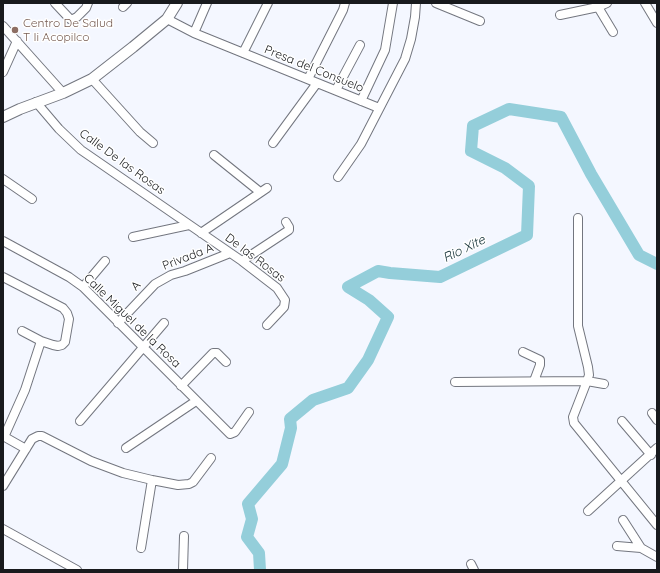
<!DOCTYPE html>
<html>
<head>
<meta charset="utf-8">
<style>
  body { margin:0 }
  #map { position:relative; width:660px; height:573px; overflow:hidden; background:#f4f7ff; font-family:Quicksand,sans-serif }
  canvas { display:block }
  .frame { position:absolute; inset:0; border:4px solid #181a1d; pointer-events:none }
</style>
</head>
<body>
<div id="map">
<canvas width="660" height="573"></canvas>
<div class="frame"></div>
</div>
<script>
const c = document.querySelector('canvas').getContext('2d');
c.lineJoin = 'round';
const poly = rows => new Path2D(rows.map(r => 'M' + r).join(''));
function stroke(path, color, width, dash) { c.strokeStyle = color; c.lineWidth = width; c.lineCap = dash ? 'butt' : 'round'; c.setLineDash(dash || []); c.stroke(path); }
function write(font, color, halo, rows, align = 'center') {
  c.font = font + ' Quicksand,sans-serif'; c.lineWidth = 3; c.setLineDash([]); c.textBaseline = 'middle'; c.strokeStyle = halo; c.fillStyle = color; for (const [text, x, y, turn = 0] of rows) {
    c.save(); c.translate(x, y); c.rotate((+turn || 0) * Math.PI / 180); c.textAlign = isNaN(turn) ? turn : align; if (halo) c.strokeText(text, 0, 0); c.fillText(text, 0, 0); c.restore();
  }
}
stroke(poly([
  [260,570,259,553,247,537,252,519,248,504,282,464,291,428,290,419,313,400,348,388,368,360,388,317,369,300,348,287,378,271,390,273,440,277,527,235,529,186,505,168,471,151,473,126,509,109,561,117,591,174,639,255,657,264]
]), '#94ceda', 12);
const minor = poly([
  [55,3,70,19,73,19,77,17,86,8,88,3],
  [436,3,480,21],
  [645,3,657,23],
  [123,7,127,3],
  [598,7,613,32],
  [560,15,598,7,607,3],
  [167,19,194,33,379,108],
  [3,26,63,93],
  [194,33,207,3],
  [243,53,268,3],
  [3,72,17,41],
  [92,79,140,132,153,143],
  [308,79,343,10,345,3],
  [336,90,360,45],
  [361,101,385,50,393,3],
  [36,102,59,129,81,150,242,261,277,288,285,300,284,307,267,325],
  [273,143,317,83],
  [214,155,260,192],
  [338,177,361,144,405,59,411,39,415,17,416,3],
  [3,179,32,199],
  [578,218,578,326,588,367,589,375,587,381,573,417,574,423,657,525],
  [201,233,267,188],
  [133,237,189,225],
  [3,241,69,277,83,287,230,434,235,432,249,412],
  [242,261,289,230,289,227,286,222],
  [3,277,63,308,67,313,69,319,65,342,62,345,58,346,53,345,41,341,22,331],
  [83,287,105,261],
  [118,323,155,284,171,275,185,271,230,253],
  [523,352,540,360,540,365,534,381],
  [455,382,587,381,604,384],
  [181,386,213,353,217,353,226,362],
  [652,413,657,420],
  [80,421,164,323],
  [622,421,651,455],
  [3,436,26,449],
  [4,437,25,390,41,341],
  [126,448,196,401],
  [3,486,32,439,38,436,42,436,91,461,123,473,152,480,178,485,189,484,193,482,211,458],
  [588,511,657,448],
  [623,520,641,548],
  [3,529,77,570],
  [617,546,641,548,657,557],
  [141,548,152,480],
  [471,564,474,570],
  [183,570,184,536]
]);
const tertiary = poly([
  [3,117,20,109,63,93,92,79,133,47,167,19,177,3]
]);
stroke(minor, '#73767f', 10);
stroke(tertiary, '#73767f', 12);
stroke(minor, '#fff', 8);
stroke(tertiary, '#fff', 10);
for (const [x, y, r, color] of [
  [15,30,4,"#8d6e63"]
]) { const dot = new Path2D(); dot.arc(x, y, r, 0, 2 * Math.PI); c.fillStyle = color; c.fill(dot); stroke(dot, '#fff', 1.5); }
write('12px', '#785e54', '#fff', [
  ["Centro De Salud",23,23],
  ["T Ii Acopilco",23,37]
], 'left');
write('12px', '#181a1d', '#fff', [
  ["Presa del Consuelo",314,69,22],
  ["Calle De las Rosas",122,162,36],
  ["Privada A",188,257,-21],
  ["De las Rosas",255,258,37],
  ["A",136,286,-47],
  ["Calle Miguel de la Rosa",132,321,44]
]);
write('italic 13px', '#143137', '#fff', [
  ["Rio Xite",464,249,-26]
]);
</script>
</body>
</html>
